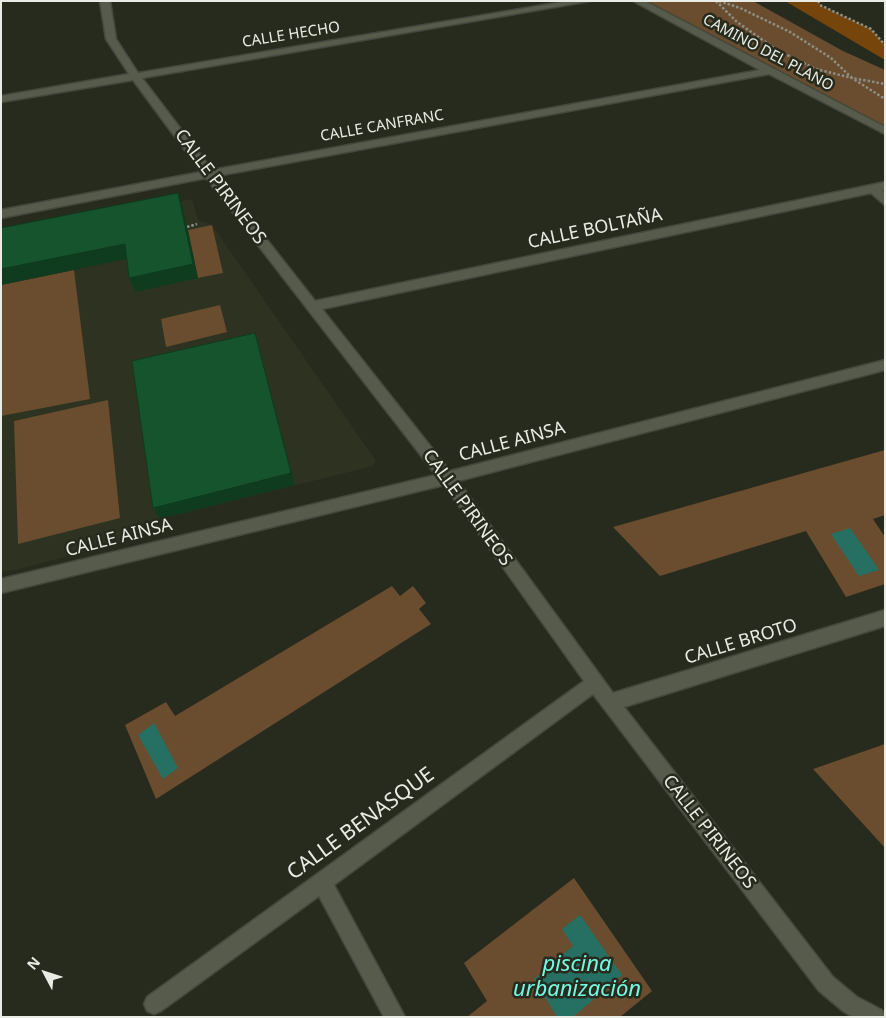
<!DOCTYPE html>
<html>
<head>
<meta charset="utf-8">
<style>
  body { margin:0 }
  #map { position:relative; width:886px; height:1018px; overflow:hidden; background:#272b1e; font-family:"Noto Sans",sans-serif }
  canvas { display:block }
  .frame { position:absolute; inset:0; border:2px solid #e9ece4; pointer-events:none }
  .north { position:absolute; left:20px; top:948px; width:50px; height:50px; -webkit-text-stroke:4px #272b1e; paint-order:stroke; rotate:310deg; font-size:14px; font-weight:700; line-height:20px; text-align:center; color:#e9ece4 }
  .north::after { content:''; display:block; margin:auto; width:18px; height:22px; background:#e9ece4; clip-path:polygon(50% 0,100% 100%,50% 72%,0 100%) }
</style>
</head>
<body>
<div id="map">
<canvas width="886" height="1018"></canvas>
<div class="frame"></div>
<div class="north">N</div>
</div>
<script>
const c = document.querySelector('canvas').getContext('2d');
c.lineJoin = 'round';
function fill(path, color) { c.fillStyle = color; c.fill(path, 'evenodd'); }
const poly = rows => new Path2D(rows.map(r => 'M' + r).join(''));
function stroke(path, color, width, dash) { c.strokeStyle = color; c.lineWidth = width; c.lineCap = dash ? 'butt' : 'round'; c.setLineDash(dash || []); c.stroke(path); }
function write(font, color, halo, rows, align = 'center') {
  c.font = font + ' "Noto Sans",sans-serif'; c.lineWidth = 5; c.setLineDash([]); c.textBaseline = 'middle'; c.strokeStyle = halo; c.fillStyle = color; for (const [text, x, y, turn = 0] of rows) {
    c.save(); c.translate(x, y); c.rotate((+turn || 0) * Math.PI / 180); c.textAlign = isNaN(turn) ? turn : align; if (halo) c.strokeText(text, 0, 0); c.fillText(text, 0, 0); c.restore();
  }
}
fill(poly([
  [192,199,198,220,212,225,376,461,373,466,160,519,162,531,15,570,1,571,1,236]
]), '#2d3320');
fill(poly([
  [637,1,753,1,843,51,885,70,885,131],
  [212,225,223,273,198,278,188,230],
  [74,270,90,399,1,416,1,285],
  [220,305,227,332,166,347,161,319],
  [108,400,120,518,18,544,14,421],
  [885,450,885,515,873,519,885,537,885,584,846,597,806,531,660,576,613,527],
  [392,586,400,596,413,586,426,603,419,609,431,624,156,799,125,725,166,702,175,716],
  [885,744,885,848,813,769],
  [574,878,652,991,620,1017,467,1017,487,1001,464,963]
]), '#6a4c2e');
fill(poly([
  [785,1,818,1,820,5,871,29,885,45,885,60]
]), '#75450b');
fill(poly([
  [850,528,879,570,859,576,831,534],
  [154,723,178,768,163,779,138,735],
  [580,915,622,975,573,1017,557,1017,534,979,573,946,562,929]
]), '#267063');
const street = poly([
  [100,1,110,1,116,39,138,73,568,1,590,1,142,78,212,170,760,70,633,1,645,1,885,127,885,134,769,74,217,176,315,301,885,182,885,190,882,190,885,194,885,205,871,193,322,309,450,471,885,360,885,370,458,481,613,693,885,610,885,626,624,707,833,977,857,997,882,1010,885,1017,853,1017,843,1011,819,991,593,694,334,885,405,1017,384,1017,319,896,161,1011,154,1014,147,1011,144,1004,147,997,584,681,444,485,1,593,1,579,436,475,206,178,1,218,1,210,201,172,133,80,1,102,1,96,129,74,106,39,100,1]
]);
stroke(street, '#44483c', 3);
stroke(poly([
  [716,1,737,22,777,50,816,69,852,78,885,99],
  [719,1,740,8,790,32,831,58,852,78,885,84],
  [818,1,820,5,871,29,885,45],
  [187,227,197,224]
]), '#8c8f85', 2.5, [2.5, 2]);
fill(street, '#565b4c');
fill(poly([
  [178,193,183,208,198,278,136,292,129,278],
  [125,244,131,258,1,285,1,269],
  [255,333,295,485,160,519,153,508]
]), '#0f3b1f');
const building = poly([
  [178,193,193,264,129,278,125,244,1,269,1,228,178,193],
  [255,333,291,473,153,508,132,361,255,333]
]);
fill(building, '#15542c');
stroke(building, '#0f3b1f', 1);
write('15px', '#e9ece4', '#272b1e', [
  ["CALLE HECHO",291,35,-9],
  ["CAMINO DEL PLANO",768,53,28],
  ["CALLE CANFRANC",382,126,-10]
]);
write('18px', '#e9ece4', '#272b1e', [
  ["CALLE PIRINEOS",220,187,53],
  ["CALLE BOLTAÑA",595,229,-12],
  ["CALLE AINSA",512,442,-15],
  ["CALLE PIRINEOS",467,508,54],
  ["CALLE AINSA",119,538,-14],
  ["CALLE BROTO",741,642,-17],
  ["CALLE PIRINEOS",709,832,52]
]);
write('21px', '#e9ece4', '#272b1e', [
  ["CALLE BENASQUE",361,824,-36]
]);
write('italic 22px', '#73f9e1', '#272b1e', [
  ["piscina",577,965],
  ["urbanización",577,990]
]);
</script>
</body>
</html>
